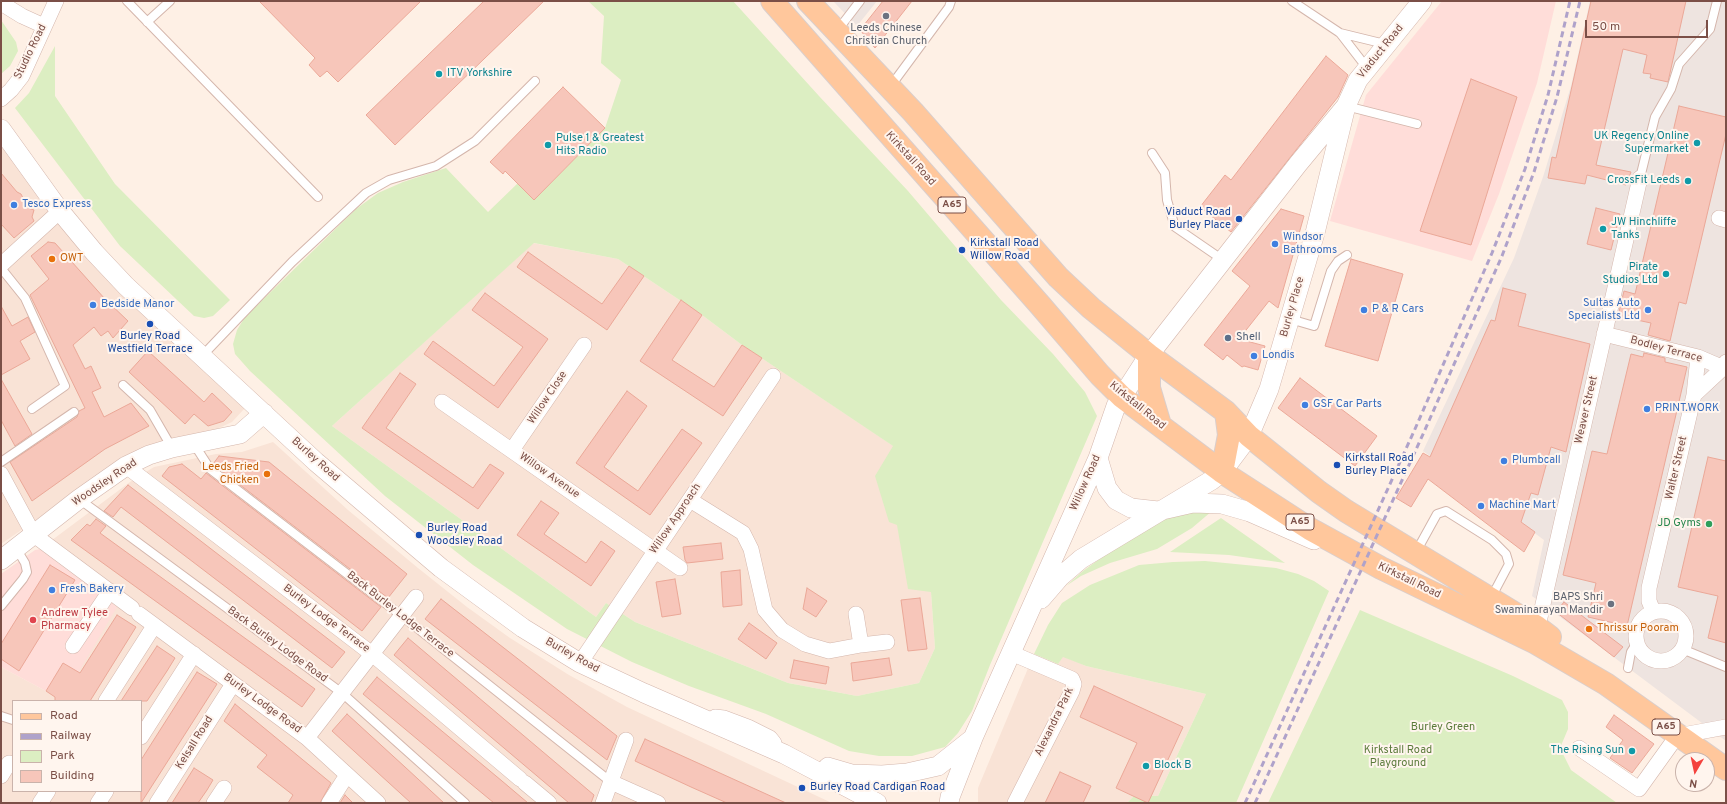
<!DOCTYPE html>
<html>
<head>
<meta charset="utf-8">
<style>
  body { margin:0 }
  #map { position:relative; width:1727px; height:804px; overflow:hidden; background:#fef0e5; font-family:Overpass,sans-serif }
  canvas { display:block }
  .frame { position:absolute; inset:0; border:2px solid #7b4f47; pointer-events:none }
  .legend { position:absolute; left:12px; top:700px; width:130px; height:92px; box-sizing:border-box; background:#fff5ee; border:1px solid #cab3ab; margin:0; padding:5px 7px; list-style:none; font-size:12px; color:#7b4f47 }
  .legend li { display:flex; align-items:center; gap:8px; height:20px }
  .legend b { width:20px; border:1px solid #cab3ab }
  .north { position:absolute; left:1675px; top:752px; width:40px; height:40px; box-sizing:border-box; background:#fff5ee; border:1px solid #cab3ab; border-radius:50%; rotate:189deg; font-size:11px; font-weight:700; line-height:16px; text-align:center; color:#7b4f47 }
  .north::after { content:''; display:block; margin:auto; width:14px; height:18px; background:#f4433e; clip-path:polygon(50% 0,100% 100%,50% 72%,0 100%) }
  .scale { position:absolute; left:1585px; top:20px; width:123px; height:18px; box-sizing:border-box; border:2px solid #7b4f47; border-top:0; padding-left:5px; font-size:12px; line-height:14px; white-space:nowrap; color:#7b4f47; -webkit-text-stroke:3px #fff5ee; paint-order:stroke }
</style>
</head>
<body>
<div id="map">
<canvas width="1727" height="804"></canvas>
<div class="frame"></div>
<ul class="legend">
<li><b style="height:5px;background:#ffc79c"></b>Road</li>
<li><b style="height:5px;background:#afa2ca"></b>Railway</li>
<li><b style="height:11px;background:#dceec2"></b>Park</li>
<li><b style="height:11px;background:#f7c6ba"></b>Building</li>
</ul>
<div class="north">N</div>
<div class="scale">50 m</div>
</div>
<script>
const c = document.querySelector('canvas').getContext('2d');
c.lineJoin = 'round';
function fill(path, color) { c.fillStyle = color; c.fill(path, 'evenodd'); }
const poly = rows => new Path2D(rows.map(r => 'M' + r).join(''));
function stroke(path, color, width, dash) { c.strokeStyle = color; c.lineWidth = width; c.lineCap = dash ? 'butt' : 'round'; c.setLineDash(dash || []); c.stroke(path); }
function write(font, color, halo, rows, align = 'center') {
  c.font = font + ' Overpass,sans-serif'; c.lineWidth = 4; c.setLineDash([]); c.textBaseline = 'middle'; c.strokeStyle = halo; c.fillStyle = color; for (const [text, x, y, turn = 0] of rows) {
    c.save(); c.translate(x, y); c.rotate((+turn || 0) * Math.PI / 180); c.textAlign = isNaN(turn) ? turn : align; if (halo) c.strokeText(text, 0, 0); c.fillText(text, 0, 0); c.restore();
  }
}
fill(poly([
  [1,137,245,408,232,422,71,496,1,544],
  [533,243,618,259,702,315,742,345,898,449,931,592,935,648,919,683,857,696,788,683,635,622,606,603,596,617,332,426],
  [273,442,348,510,418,568,467,607,510,638,569,675,627,707,832,803,1,803,1,667,46,691,53,679,117,606,40,549,130,482,154,467,216,454,242,452],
  [13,701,141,701,141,791,13,791],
  [1034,654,1058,664,1063,656,1086,666,1206,694,1158,796,1135,795,1127,803,978,803,978,788]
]), '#f9e3d6');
fill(poly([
  [1442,1,1556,1,1537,83,1499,194,1472,261,1330,221,1366,95],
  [40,549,117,607,78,673,53,679,46,691,1,667,1,574,35,550]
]), '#ffddd9');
fill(poly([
  [833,1,877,1,857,26],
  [1590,1,1726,1,1726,741,1532,596,1544,540,1423,451,1514,258,1543,177,1571,86]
]), '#eee4e0');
fill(poly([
  [588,1,733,1,819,96,908,191,1001,300,1053,354,1085,392,1097,416,990,665,972,711,958,733,945,747,912,756,879,756,849,751,766,714,689,686,632,662,567,629,473,565,385,496,250,371,235,354,233,344,237,330,245,317,356,209,378,193,403,182,446,168,488,212,518,183,535,199,605,128,621,80,601,63,604,16],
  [534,243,618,259,702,315,742,345,893,446,875,476,889,522,897,525,908,589,931,592,935,648,919,683,857,696,788,683,635,622,606,603,596,617,332,426],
  [1,20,16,42,18,51,10,66,1,74],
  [55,46,55,96,115,184,230,300,213,316,204,318,194,316,120,246,15,108,29,93],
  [1212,511,1192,528,1157,549,1110,563,1081,576,1066,586,1083,571,1112,550,1169,517,1186,512],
  [1221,518,1285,563,1229,555,1170,552],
  [1205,561,1276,568,1298,574,1314,581,1329,591,1236,803,1127,803,1135,795,1158,796,1206,694,1086,666,1063,657,1058,664,1034,654,1048,625,1062,603,1090,585,1139,565,1173,562],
  [1360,610,1513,676,1562,700,1568,712,1568,729,1560,748,1571,770,1617,803,1268,803]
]), '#dceec2');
const building = poly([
  [259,1,421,1,338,82,327,71,320,77,309,65,315,58,259,1],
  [484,1,544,1,395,145,366,115,484,1],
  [883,1,912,1,875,48,860,30,883,1],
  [1591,1,1686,1,1668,82,1650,78,1651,74,1643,73,1647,55,1623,49,1596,165,1631,172,1626,185,1587,175,1585,184,1548,178,1552,157,1556,158,1591,1],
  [1326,56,1348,75,1338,97,1231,232,1200,207,1225,175,1231,180,1326,56],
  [1471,79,1517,97,1471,245,1420,231,1471,79],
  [563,87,605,128,534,200,505,171,503,174,490,162,563,87],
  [1679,106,1726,117,1726,134,1686,304,1679,302,1670,341,1648,335,1651,323,1618,316,1624,291,1635,294,1679,106],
  [1,173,17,192,21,194,28,208,34,210,32,217,34,221,14,238,1,224,1,173],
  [1596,208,1620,214,1611,250,1587,244,1596,208],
  [1281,209,1304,216,1278,308,1269,301,1239,339,1265,346,1258,370,1244,366,1242,367,1227,355,1223,360,1204,345,1250,286,1232,271,1281,209],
  [48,242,55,243,105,299,128,321,113,338,108,331,101,336,94,327,73,345,85,369,91,366,101,388,92,392,104,417,131,403,149,426,105,449,32,501,10,462,77,417,79,411,85,408,30,295,49,279,31,256,48,242],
  [528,252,602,304,629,266,644,276,607,330,517,267,528,252],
  [1351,259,1403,274,1378,361,1325,346,1351,259],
  [1503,288,1526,294,1518,326,1590,344,1566,452,1551,447,1538,495,1531,493,1521,522,1535,532,1524,552,1428,479,1411,507,1396,498,1423,453,1430,457,1491,320,1495,321,1503,288],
  [485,293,548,339,498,408,424,354,433,341,494,386,523,347,472,310,485,293],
  [681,300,702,315,672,360,714,387,742,345,762,358,723,416,640,361,681,300],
  [1,306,12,326,28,317,35,332,20,341,30,359,1,375,1,306],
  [148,351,204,402,212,393,232,412,224,421,208,426,194,414,185,424,129,372,148,351],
  [1644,353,1665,358,1665,362,1687,367,1627,626,1588,617,1596,583,1563,575,1592,451,1607,454,1631,354,1643,357,1644,353],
  [400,373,416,384,386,428,473,488,490,464,504,473,478,509,362,428,400,373],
  [1300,378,1377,436,1355,466,1278,408,1300,378],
  [1,379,32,434,15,446,1,420,1,379],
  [627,391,647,406,604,467,638,491,682,429,702,443,650,515,576,463,627,391],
  [219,456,269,462,407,574,388,598,214,465,213,464,219,456],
  [1708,457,1726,461,1726,643,1708,638,1718,596,1678,587,1708,457],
  [182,464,201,479,206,473,381,607,362,631,162,476,169,467,182,464],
  [128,485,345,652,332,668,121,507,113,517,104,511,128,485],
  [541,501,559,513,544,534,586,563,601,541,615,551,591,586,517,535,541,501],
  [96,519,106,526,100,533,315,689,302,707,71,540,87,524,90,526,96,519],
  [721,543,723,559,687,563,685,560,683,547,721,543],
  [50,565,75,580,19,671,1,659,1,644,50,565],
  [740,570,742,605,723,607,721,572,740,570],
  [675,579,681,614,662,617,656,582,675,579],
  [807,588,827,601,816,617,803,609,807,588],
  [920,598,927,649,908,651,901,600,920,598],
  [441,599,617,736,607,760,425,619,441,599],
  [1564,602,1623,647,1614,657,1556,612,1564,602],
  [117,615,136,627,90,701,55,701,55,697,46,691,63,663,80,673,117,615],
  [749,623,777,643,766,659,738,639,749,623],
  [408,638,594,795,591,803,569,803,394,655,408,638],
  [157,646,175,658,167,671,147,701,121,701,157,646],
  [889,658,892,675,853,681,851,663,889,658],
  [794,660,829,667,826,684,790,678,794,660],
  [197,672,217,684,141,803,141,760,197,672],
  [377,677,502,781,528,803,494,803,465,779,363,694,377,677],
  [1094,686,1183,727,1148,803,1116,788,1137,743,1080,717,1094,686],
  [235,704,331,783,320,803,288,803,293,795,257,767,267,755,224,721,235,704],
  [347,714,405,767,444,803,411,803,332,731,347,714],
  [1614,715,1654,744,1632,773,1610,758,1623,740,1606,727,1614,715],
  [645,739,656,744,786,803,727,803,691,787,635,761,645,739],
  [194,768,213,780,207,790,198,803,172,803,194,768],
  [1060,772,1091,786,1083,803,1045,803,1060,772],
  [345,795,353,803,340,803,345,795]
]);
fill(building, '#f7c6ba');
stroke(building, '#eba898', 1);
const service = poly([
  [127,1,318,197],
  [1292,1,1340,33,1367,68],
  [147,22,170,1],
  [837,31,860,1],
  [1340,33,1385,44],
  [890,87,949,7,951,1],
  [1346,106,1417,124],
  [1152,153,1165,173,1167,200,1175,227,1223,260],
  [1640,178,1655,117,1671,89,1679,64,1710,29,1717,1],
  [1,268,25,298,65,386,32,409],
  [1290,319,1314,326,1331,271,1338,261,1347,255],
  [202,356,292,262,366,193,389,180,436,166,475,141,535,81],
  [123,385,150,410,172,448],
  [194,444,210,469,402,616,611,782],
  [1,462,74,412],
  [79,499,342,693,465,803],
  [1416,552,1437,514,1446,511,1492,540,1506,554,1509,564,1491,598],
  [1,606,23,579,27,572,25,563,16,548],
  [1682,649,1726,667],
  [1628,668,1631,652,1636,644],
  [1,716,13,720]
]);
const minor = poly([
  [1,3,22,16,44,26],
  [1,99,11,90,22,76,56,1],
  [1719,218,1726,220],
  [1,265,60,211],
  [1604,334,1698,357,1726,369],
  [1694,395,1698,357],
  [442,402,680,568],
  [512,450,584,345],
  [126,466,372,654,520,779],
  [1,474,34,535,132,608],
  [690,500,743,533,751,549,765,610,782,630,805,644,829,651,861,645,887,642],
  '1636 636a25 25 0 1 1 50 0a25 25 0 1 1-50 0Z',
  [1653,611,1649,601,1649,588,1694,395,1723,368,1726,362],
  [139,614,307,738,378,803],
  [856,614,861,645],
  [1536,635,1640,178],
  [73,646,110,591],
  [1011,653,1072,679,1074,684,1072,691,1015,803],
  [580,663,773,376],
  [106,701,154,626],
  [715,717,724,718,748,727,770,738,774,743],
  [141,737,194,654],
  [307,738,416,597],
  [1579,748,1639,789,1677,736,1726,727],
  [1,776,9,763],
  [611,782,658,803],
  [525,783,549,803],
  [40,803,48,791],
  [98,803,106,791],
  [157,803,233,684],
  [214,803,224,788],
  [329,803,347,775],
  [603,803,626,740]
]);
const tertiary = poly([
  [1,129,60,211,94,252,126,286,316,462,441,568,523,628,580,663,644,693,784,754,877,803],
  [1098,458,1107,488,1116,500,1131,508,1158,511,1193,503,1222,504,1250,512,1314,540],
  [1,560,79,499,126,466,149,455,172,448,240,434,264,413],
  [1041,599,1060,577,1081,559,1212,480,1222,472,1249,436,1269,389,1315,233,1346,106,1358,80,1422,1],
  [828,767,852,774,882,775,907,773,938,766,972,739],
  [949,803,950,797,973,738,1098,458,1116,406,1149,355,1298,164,1346,106]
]);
const primary = poly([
  [772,1,1040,305,1100,375,1122,397,1222,472,1310,529,1381,568,1534,642,1606,684,1726,769],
  [808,1,913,112,1058,277,1091,308,1149,355,1226,412,1249,436,1319,492,1346,511,1537,627,1550,637],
  [1149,355,1149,388,1160,425],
  [1222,472,1229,435,1226,412]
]);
stroke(service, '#d4b6ac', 10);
stroke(minor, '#d4b6ac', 16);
stroke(tertiary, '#d4b6ac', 20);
stroke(primary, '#dacecb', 24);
stroke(service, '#fff', 8);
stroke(minor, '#fff', 15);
stroke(tertiary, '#fff', 19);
stroke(primary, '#ffc79c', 22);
stroke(poly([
  [1245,803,1415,429,1492,253,1525,169,1548,95,1570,1],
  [1255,803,1424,432,1502,256,1534,172,1557,97,1580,1]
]), '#afa2ca', 3, [6, 4]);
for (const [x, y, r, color] of [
  [886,16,4,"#6b7280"],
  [439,74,4,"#0f9aa8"],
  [1697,143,4,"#0f9aa8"],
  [548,145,4,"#0f9aa8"],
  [1688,181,4,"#0f9aa8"],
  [14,205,4,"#3f7fe0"],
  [1239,219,4,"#1a4fb4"],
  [1603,229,4,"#0f9aa8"],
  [1275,244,4,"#3f7fe0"],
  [962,250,4,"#1a4fb4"],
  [52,259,4,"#e8710a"],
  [1666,274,4,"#0f9aa8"],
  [93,305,4,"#3f7fe0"],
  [1364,310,4,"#3f7fe0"],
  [1648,310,4,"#3f7fe0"],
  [150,324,4,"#1a4fb4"],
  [1228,338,4,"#5c6f8a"],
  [1254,356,4,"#3f7fe0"],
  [1305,405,4,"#3f7fe0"],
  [1647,409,4,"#3f7fe0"],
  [1504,461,4,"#3f7fe0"],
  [1337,465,4,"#1a4fb4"],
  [267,474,4,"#e8710a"],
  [1481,506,4,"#3f7fe0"],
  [1709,524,4,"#2e9e5b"],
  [419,535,4,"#1a4fb4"],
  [52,590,4,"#3f7fe0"],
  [1611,604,4,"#6b7280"],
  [33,620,4,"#e0444e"],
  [1589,629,4,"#e8710a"],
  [1632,751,4,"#0f9aa8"],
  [1146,766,4,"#0f9aa8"],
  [802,788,4,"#1a4fb4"]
]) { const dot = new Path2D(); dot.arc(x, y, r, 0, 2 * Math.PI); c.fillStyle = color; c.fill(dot); stroke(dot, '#fff5ee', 1.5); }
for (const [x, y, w] of [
  [952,205,28],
  [1300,522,28],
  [1666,727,28]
]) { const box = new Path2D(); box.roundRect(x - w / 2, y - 8, w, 16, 3); c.fillStyle = '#fff5ee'; c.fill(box); stroke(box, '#7b4f47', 1); }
write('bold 10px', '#7b4f47', null, [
  ["A65",952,205],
  ["A65",1300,522],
  ["A65",1666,727]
]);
write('11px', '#5b616d', '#fff5ee', [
  ["Leeds Chinese",886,29],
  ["Christian Church",886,42],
  ["BAPS Shri",1603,598,"right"],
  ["Swaminarayan Mandir",1603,611,"right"]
]);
write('11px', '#7b4f47', '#fff5ee', [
  ["Studio Road",31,52,-64],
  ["Viaduct Road",1381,52,-51],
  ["Kirkstall Road",910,159,48],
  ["Burley Place",1293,307,-74],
  ["Bodley Terrace",1666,350,15],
  ["Willow Close",548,398,-56],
  ["Kirkstall Road",1137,406,39],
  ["Weaver Street",1587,410,-77],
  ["Burley Road",315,460,42],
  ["Walter Street",1677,468,-77],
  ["Willow Avenue",549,476,35],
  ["Woodsley Road",105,483,-34],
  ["Willow Road",1086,483,-66],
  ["Willow Approach",676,519,-56],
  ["Kirkstall Road",1409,581,26],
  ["Back Burley Lodge Terrace",400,615,38],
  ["Burley Lodge Terrace",326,619,37],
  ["Back Burley Lodge Road",277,645,36],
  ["Burley Road",572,656,29],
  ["Burley Lodge Road",262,704,36],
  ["Alexandra Park",1055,722,-64],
  ["Kelsall Road",195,743,-58]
]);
write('11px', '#0d838f', '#fff5ee', [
  ["ITV Yorkshire",447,74],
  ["UK Regency Online",1689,137,"right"],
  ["Supermarket",1689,150,"right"],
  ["Pulse 1 & Greatest",556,139],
  ["Hits Radio",556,152],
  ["CrossFit Leeds",1680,181,"right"],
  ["JW Hinchliffe",1611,223],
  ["Tanks",1611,236],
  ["Pirate",1658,268,"right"],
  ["Studios Ltd",1658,281,"right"],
  ["The Rising Sun",1624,751,"right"],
  ["Block B",1154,766]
], 'left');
write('11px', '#366cbe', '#fff5ee', [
  ["Tesco Express",22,205],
  ["Windsor",1283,238],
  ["Bathrooms",1283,251],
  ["Sultas Auto",1640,304,"right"],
  ["Specialists Ltd",1640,317,"right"],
  ["Bedside Manor",101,305],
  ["P & R Cars",1372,310],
  ["Londis",1262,356],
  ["GSF Car Parts",1313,405],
  ["PRINT.WORK",1655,409],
  ["Plumbcall",1512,461],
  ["Machine Mart",1489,506],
  ["Fresh Bakery",60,590]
], 'left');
write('11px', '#164399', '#fff5ee', [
  ["Viaduct Road",1231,213,"right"],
  ["Burley Place",1231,226,"right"],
  ["Kirkstall Road",970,244],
  ["Willow Road",970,257],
  ["Burley Road",150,337,"center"],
  ["Westfield Terrace",150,350,"center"],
  ["Kirkstall Road",1345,459],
  ["Burley Place",1345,472],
  ["Burley Road",427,529],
  ["Woodsley Road",427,542],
  ["Burley Road Cardigan Road",810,788]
], 'left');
write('11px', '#c56008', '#fff5ee', [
  ["OWT",60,259],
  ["Leeds Fried",259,468,"right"],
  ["Chicken",259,481,"right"],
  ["Thrissur Pooram",1597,629]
], 'left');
write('11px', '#4e5e75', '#fff5ee', [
  ["Shell",1236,338]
], 'left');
write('11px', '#27864d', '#fff5ee', [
  ["JD Gyms",1701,524]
], 'right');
write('11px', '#be3a42', '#fff5ee', [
  ["Andrew Tylee",41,614],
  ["Pharmacy",41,627]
], 'left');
write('11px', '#5b7b3b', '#fff5ee', [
  ["Burley Green",1443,728],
  ["Kirkstall Road",1398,751],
  ["Playground",1398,764]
]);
</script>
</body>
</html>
